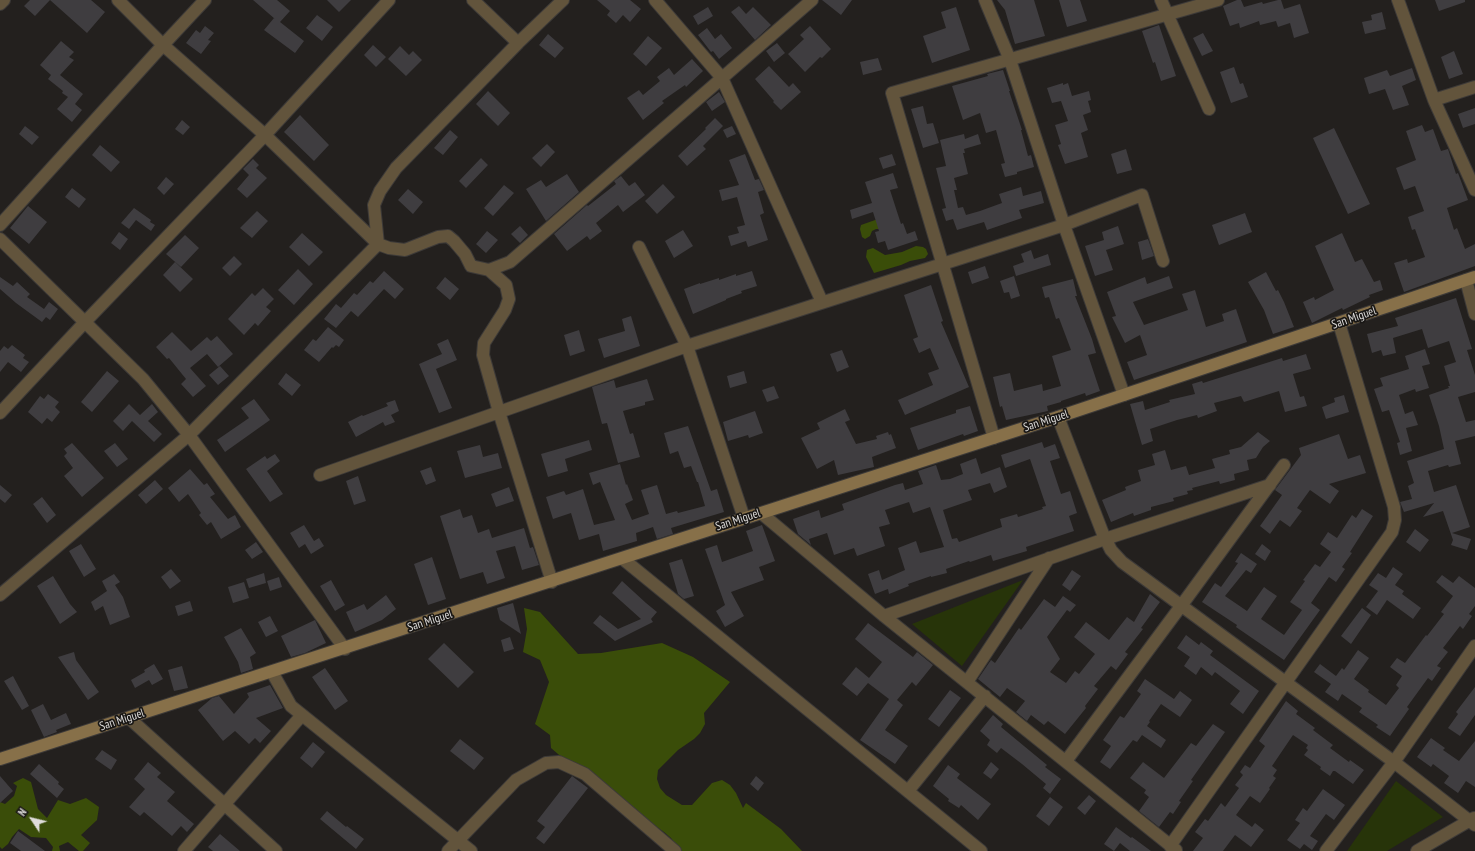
<!DOCTYPE html>
<html>
<head>
<meta charset="utf-8">
<style>
  body { margin:0 }
  #map { position:relative; width:1475px; height:851px; overflow:hidden; background:#23201e; font-family:"PT Sans Narrow",sans-serif }
  canvas { display:block }
  .north { position:absolute; left:12px; top:799px; width:40px; height:40px; -webkit-text-stroke:3px #191715; paint-order:stroke; rotate:305deg; font-size:11px; font-weight:700; line-height:16px; text-align:center; color:#dfdddb }
  .north::after { content:''; display:block; margin:auto; width:14px; height:18px; background:#dfdddb; clip-path:polygon(50% 0,100% 100%,50% 72%,0 100%) }
</style>
</head>
<body>
<div id="map">
<canvas width="1475" height="851"></canvas>
<div class="north">N</div>
</div>
<script>
const c = document.querySelector('canvas').getContext('2d');
c.lineJoin = 'round';
function fill(path, color) { c.fillStyle = color; c.fill(path, 'evenodd'); }
const poly = rows => new Path2D(rows.map(r => 'M' + r).join(''));
function stroke(path, color, width, dash) { c.strokeStyle = color; c.lineWidth = width; c.lineCap = dash ? 'butt' : 'round'; c.setLineDash(dash || []); c.stroke(path); }
function write(font, color, halo, rows, align = 'center') {
  c.font = font + ' "PT Sans Narrow",sans-serif'; c.lineWidth = 3.5; c.setLineDash([]); c.textBaseline = 'middle'; c.strokeStyle = halo; c.fillStyle = color; for (const [text, x, y, turn = 0] of rows) {
    c.save(); c.translate(x, y); c.rotate((+turn || 0) * Math.PI / 180); c.textAlign = isNaN(turn) ? turn : align; if (halo) c.strokeText(text, 0, 0); c.fillText(text, 0, 0); c.restore();
  }
}
fill(poly([
  [1023,580,962,666,912,624],
  [1396,781,1443,817,1387,851,1347,851]
]), '#273409');
fill(poly([
  [878,219,880,229,876,229,872,231,870,236,865,239,862,237,860,229,861,225],
  [916,246,923,247,926,249,928,254,925,258,910,261,901,265,874,273,866,257,867,250,873,248,885,255,902,252],
  [524,608,540,612,578,654,601,653,662,643,693,657,730,682,704,713,705,724,700,733,694,739,678,750,658,770,657,779,660,788,666,795,682,805,692,805,712,783,722,780,730,785,736,793,743,808,746,803,781,829,802,851,680,851,671,838,664,832,624,804,565,760,551,748,550,735,535,724,549,682,540,660,523,652,527,629],
  [23,778,31,782,38,809,47,818,58,800,70,804,86,798,99,807,97,820,81,835,90,843,83,851,79,851,68,842,59,846,60,851,52,851,53,847,46,838,31,837,19,829,12,837,8,844,2,849,0,847,0,802,5,804,14,796,17,786,13,783]
]), '#3a4d09');
fill(poly([
  [30,0,91,0,105,12,87,33,50,0,35,16,24,6],
  [253,0,277,0,290,11,280,22,304,41,295,53,264,30,274,18,275,19],
  [327,0,351,0,339,12],
  [597,0,630,0,641,9,630,22,623,15,616,23,607,15,610,11],
  [822,0,852,0,841,15],
  [997,0,1034,0,1045,36,1015,44,1005,10],
  [1059,0,1080,0,1087,21,1067,27],
  [1237,0,1241,0,1244,7,1262,2,1263,4,1278,0,1281,0,1284,9,1300,4,1309,33,1294,38,1290,23,1278,27,1276,21,1260,25,1259,21,1240,28,1239,23,1230,26,1223,6],
  [1435,0,1465,0,1465,2,1439,11],
  [739,6,746,14,753,7,771,25,755,40,731,12],
  [708,7,713,16,698,25,693,16],
  [956,7,970,50,932,63,923,36,946,28,941,12],
  [1382,12,1386,29,1365,34,1362,22,1372,20,1371,15],
  [317,15,333,27,322,41,306,28],
  [1159,25,1176,76,1161,81,1155,62,1153,63,1142,31],
  [205,26,214,33,208,40,211,41,201,54,186,43,196,30,200,33],
  [810,26,831,49,822,58,820,57,805,72,788,54,804,39,800,35],
  [707,28,715,39,721,34,732,48,719,59,713,51,711,52,698,35],
  [1203,33,1213,51,1202,56,1193,38],
  [548,34,564,48,555,58,539,45],
  [648,36,662,48,646,66,633,54],
  [61,41,74,52,69,57,74,60,60,75,83,94,75,104,82,110,72,122,57,109,68,97,62,93,63,91,48,79,51,75,40,65],
  [777,43,785,53,774,62,766,51],
  [373,45,386,57,376,67,364,55],
  [400,46,409,55,413,51,422,60,406,76,388,59],
  [1454,51,1463,74,1449,79,1441,57],
  [878,58,882,70,863,75,860,62],
  [692,59,703,71,686,87,685,85,662,101,664,103,643,120,627,98,639,90,643,95,660,81,657,77,669,68,674,75],
  [769,66,789,87,793,83,801,92,781,110,773,102,774,101,755,79],
  [1234,67,1240,84,1243,83,1248,97,1231,103,1220,72],
  [1412,68,1416,80,1402,86,1409,105,1393,110,1385,89,1369,94,1364,78,1387,70,1390,76],
  [1003,70,1010,91,1009,91,1022,130,1021,130,1028,156,1031,155,1034,167,1017,172,1017,174,1005,177,1001,164,1005,163,996,130,986,133,980,113,963,120,952,86,988,76,987,74],
  [1063,83,1063,85,1068,83,1072,96,1089,91,1091,100,1088,101,1091,112,1083,115,1088,130,1081,133,1088,157,1065,164,1058,145,1061,144,1055,125,1068,121,1061,101,1052,103,1047,88],
  [488,91,510,113,498,126,476,104],
  [719,92,725,102,712,111,706,102],
  [923,106,927,124,933,123,939,143,923,148,911,109],
  [1475,108,1475,124,1463,128,1458,114],
  [300,115,329,145,314,161,284,132],
  [715,118,723,126,703,146,706,149,687,166,678,156,706,129,705,128],
  [182,120,190,127,183,135,175,129],
  [1422,125,1425,132,1433,129,1441,151,1448,149,1456,174,1458,173,1468,200,1447,208,1454,230,1457,228,1465,249,1475,244,1475,266,1404,292,1394,263,1407,259,1408,263,1425,257,1415,229,1412,230,1408,217,1424,211,1415,186,1404,190,1396,168,1416,160,1406,131],
  [25,126,39,137,32,145,19,134],
  [732,126,736,134,727,138,723,130],
  [1334,128,1370,204,1348,214,1313,138],
  [450,130,458,137,443,155,434,148],
  [964,134,965,139,978,134,981,144,964,149,965,153,963,153,968,174,954,178,957,190,954,190,958,208,963,207,966,215,980,211,1002,203,999,194,1021,187,1023,196,1041,191,1044,203,1019,210,1022,218,987,230,984,222,957,230,953,219,946,221,942,209,946,208,936,168,946,166,940,140],
  [547,144,555,152,541,167,532,158],
  [100,145,120,162,111,172,92,155],
  [1126,149,1132,170,1117,174,1111,154],
  [745,154,755,180,759,179,764,190,758,192,764,213,760,215,768,240,748,247,746,241,731,246,728,236,739,233,737,227,745,225,737,197,722,201,719,190,739,185,729,160],
  [892,154,896,165,883,169,879,158],
  [481,158,488,165,466,188,459,181],
  [253,159,259,165,256,168,267,178,247,198,237,189,249,175,243,169],
  [893,173,898,188,890,190,901,224,903,223,907,234,915,231,918,240,888,250,885,241,878,243,875,232,879,231,873,212,852,219,850,210,872,203,865,182],
  [567,174,579,192,546,221,526,189,541,180,546,187],
  [621,176,629,186,635,182,645,195,623,212,618,205,596,223,602,231,590,240,587,236,567,251,554,234,587,205,588,206,616,184,614,181],
  [166,177,174,184,164,195,157,188],
  [663,184,675,197,657,214,645,201],
  [504,185,514,193,493,216,484,208],
  [72,188,86,199,79,208,65,197],
  [408,189,423,202,413,214,398,200],
  [28,206,47,222,29,244,10,228],
  [134,208,151,220,150,222,155,225,151,231,136,220,129,229,121,223],
  [257,211,268,221,252,238,240,228],
  [1245,213,1252,232,1219,245,1212,225],
  [520,226,528,235,520,243,511,234],
  [1118,226,1124,244,1106,250,1113,270,1095,276,1085,246,1104,240,1102,232],
  [683,230,693,246,674,258,665,241],
  [487,231,498,240,486,253,476,244],
  [119,232,128,239,120,250,111,243],
  [302,233,323,252,309,266,289,247],
  [1342,233,1355,262,1362,259,1374,282,1380,280,1383,290,1369,295,1370,297,1343,310,1342,308,1312,323,1303,302,1314,297,1315,300,1334,290,1315,246],
  [185,235,199,248,181,267,166,254],
  [1148,239,1154,256,1142,260,1138,242],
  [1031,250,1034,259,1048,254,1051,265,1016,276,1013,266,1024,262,1021,254],
  [234,256,242,264,230,276,222,268],
  [175,262,193,279,180,292,163,275],
  [985,266,989,278,972,284,968,272],
  [298,269,313,284,294,305,278,290],
  [384,271,404,289,395,299,384,289,358,317,351,311,336,328,324,319,336,304,341,308,354,293,357,295,370,281,373,283],
  [752,271,757,286,741,291,742,293,726,299,726,300,693,314,684,289,700,283,700,284,719,278,719,280,736,274,736,276],
  [1266,272,1276,291,1278,290,1284,302,1294,327,1273,334,1264,310,1248,282],
  [1014,276,1020,296,1011,299,1009,292,1004,293,1000,281],
  [1169,276,1173,288,1133,302,1144,325,1188,310,1182,294,1195,290,1206,327,1224,321,1222,314,1236,309,1247,342,1134,380,1127,362,1147,355,1140,335,1125,343,1112,317,1116,316,1107,292,1145,277,1147,284],
  [0,277,13,286,17,282,30,294,27,297,44,309,49,302,58,309,50,320,46,317,42,322,16,303,0,289],
  [445,277,459,289,450,300,436,288],
  [1073,279,1077,296,1075,296,1092,339,1096,353,1088,355,1100,391,1086,396,1085,393,1061,401,1061,402,1047,406,1048,411,1006,420,1002,406,1000,407,993,377,1010,373,1014,391,1042,384,1043,391,1061,386,1052,356,1071,350,1059,318,1056,319,1049,297,1045,298,1042,287],
  [931,285,943,321,941,322,969,387,905,415,898,400,933,385,928,373,939,369,930,348,919,353,913,339,918,337,904,295],
  [263,288,274,299,266,307,271,311,258,326,255,323,244,335,228,319,252,293,255,296],
  [1456,298,1472,349,1467,350,1475,375,1475,392,1458,397,1466,422,1475,420,1475,436,1455,441,1461,464,1449,467,1448,465,1428,471,1434,492,1456,485,1470,527,1452,533,1471,539,1467,550,1451,545,1453,540,1443,511,1423,517,1434,503,1404,512,1400,502,1412,499,1408,486,1414,483,1407,461,1444,449,1439,426,1429,395,1449,388,1448,386,1450,386,1444,366,1456,362,1449,341,1428,348,1422,329,1393,338,1396,353,1383,356,1381,350,1372,353,1367,334,1398,326,1395,318],
  [631,316,640,346,604,358,598,339,625,331,622,319],
  [328,327,344,340,339,347,336,345,333,348,332,347,319,362,304,350,313,339,316,341],
  [579,330,585,351,570,356,564,335],
  [172,332,191,351,207,337,211,341,217,336,233,354,218,367,207,354,190,368,206,386,193,397,181,384,186,379,169,358,167,359,156,347],
  [448,339,457,360,436,369,452,408,439,413,419,364,442,354,437,344],
  [12,345,25,355,23,358,29,362,21,372,8,362,0,372,0,351,4,346,8,349],
  [1425,349,1430,364,1422,366,1429,388,1416,392,1415,389,1399,395,1405,414,1413,411,1418,425,1406,428,1412,451,1400,455,1397,443,1400,442,1389,410,1382,412,1374,389,1383,386,1380,378,1409,369,1405,356],
  [842,350,849,367,837,372,830,354],
  [1306,354,1311,369,1293,374,1300,397,1304,396,1307,406,1285,412,1279,391,1244,402,1241,396,1214,403,1217,411,1198,418,1197,415,1177,420,1150,429,1153,441,1142,445,1130,404,1143,401,1145,410,1170,402,1169,400,1195,394,1192,384,1202,381,1203,383,1282,358,1283,361],
  [220,366,229,376,218,385,209,375],
  [107,371,119,381,92,412,81,402],
  [744,371,747,383,730,388,727,376],
  [286,373,301,385,292,396,278,384],
  [647,379,654,400,645,402,645,405,623,411,630,434,633,433,640,457,618,463,607,423,602,424,592,387,614,380,616,388],
  [774,386,779,398,767,402,762,390],
  [48,394,59,402,55,407,60,412,52,422,47,418,42,424,28,412,40,396,44,399],
  [1344,395,1349,412,1326,419,1322,407,1335,402,1334,398],
  [254,399,270,420,225,452,217,440,249,418,241,408],
  [395,400,399,411,391,415,395,422,385,426,383,422,356,437,348,422,362,415,363,416,388,406,386,403],
  [129,404,140,415,152,404,158,412,148,421,162,434,154,442,132,421,123,431,113,421],
  [970,406,978,431,964,436,963,434,918,450,910,428,956,413,956,410],
  [845,409,850,420,845,422,856,444,877,439,876,436,888,432,889,435,891,434,896,448,872,457,874,467,838,475,834,460,817,469,801,438,820,429,817,423],
  [755,411,763,433,749,438,748,435,728,441,723,422],
  [688,426,711,491,717,489,724,512,671,528,673,534,657,539,653,527,636,533,637,541,603,551,599,534,579,540,571,513,553,519,546,497,564,491,566,495,583,489,594,525,615,520,600,482,593,485,589,473,620,464,626,485,627,484,633,500,625,504,632,520,649,514,641,490,657,485,666,514,677,511,678,513,705,506,698,482,697,482,691,466,684,468,678,451,670,454,664,433],
  [1258,432,1270,441,1263,447,1256,458,1247,460,1249,470,1234,474,1235,480,1220,484,1219,481,1192,488,1193,490,1187,491,1188,494,1173,498,1174,501,1151,507,1151,510,1134,516,1133,513,1111,522,1102,500,1126,490,1125,487,1141,481,1138,470,1155,465,1152,454,1165,450,1171,470,1186,466,1189,475,1215,468,1212,459,1230,454,1229,450,1241,447],
  [1339,434,1348,459,1360,455,1366,473,1329,484,1339,491,1330,504,1310,490,1297,508,1302,511,1290,527,1280,520,1270,534,1260,526,1282,495,1275,490,1301,455,1299,448],
  [589,440,592,450,565,459,568,471,548,477,541,454],
  [1042,442,1044,448,1055,444,1060,458,1050,461,1061,494,1070,491,1077,513,1069,516,1074,531,1026,547,1027,551,993,561,991,555,970,562,969,561,946,569,947,573,931,577,931,576,908,584,909,586,889,594,888,589,875,594,868,574,879,570,882,580,905,570,898,548,916,541,920,553,944,547,930,507,913,513,909,502,885,510,890,524,879,527,885,546,857,556,854,548,834,555,827,533,809,539,811,545,798,534,793,519,819,510,821,518,844,510,842,504,895,485,903,483,905,490,923,484,918,471,936,465,941,480,950,479,963,474,960,464,976,458,981,474,1000,467,1007,487,994,493,990,483,968,490,972,500,943,510,952,539,957,538,959,542,1002,527,1000,519,1017,514,1018,517,1043,509,1042,507,1046,506,1030,459,1005,468,1001,455],
  [72,443,104,478,82,497,64,476,73,468,64,456,67,453,64,449],
  [115,443,128,459,117,467,104,451],
  [480,445,483,457,498,453,502,468,465,478,457,451],
  [275,454,280,461,267,471,283,494,270,502,246,469,265,456,267,459],
  [431,467,436,481,426,485,420,471],
  [190,469,204,485,207,483,215,494,210,497,228,519,235,515,241,527,221,539,211,522,207,525,199,515,201,513,188,494,179,502,168,488],
  [358,476,366,501,354,505,346,481],
  [155,480,163,489,146,504,138,495],
  [0,485,12,495,5,503,0,499],
  [509,487,514,501,496,507,491,494],
  [42,497,56,515,47,523,33,504],
  [460,509,463,518,472,515,478,533,489,529,492,538,524,528,530,548,533,547,539,565,522,570,515,546,496,551,505,578,487,584,483,572,460,579,440,516],
  [1362,509,1373,516,1350,552,1352,553,1342,567,1345,569,1336,582,1329,577,1311,603,1320,610,1284,660,1236,627,1237,625,1202,602,1215,583,1221,587,1238,563,1235,562,1241,553,1257,564,1251,573,1246,570,1225,596,1247,611,1264,587,1268,590,1277,596,1261,619,1284,635,1302,610,1290,602,1305,581,1303,580,1315,564,1320,567,1331,552,1320,544,1328,532,1337,538,1352,515,1356,518],
  [304,525,314,541,319,538,324,546,311,554,305,544,299,548,290,533],
  [762,525,775,561,759,567,764,580,731,592,744,616,725,627,716,611,725,605,705,549,717,545,722,562,753,551,746,531],
  [1415,529,1429,540,1420,552,1406,542],
  [256,542,263,552,252,559,245,550],
  [81,544,96,569,84,577,69,551],
  [1262,544,1271,551,1265,561,1255,554],
  [432,557,446,599,428,605,414,564],
  [682,559,694,596,684,599,678,594,669,563],
  [1393,567,1403,574,1395,585,1404,591,1402,594,1421,608,1413,619,1387,600,1377,615,1366,607,1378,591,1369,585,1378,573,1386,578],
  [171,569,181,581,170,589,161,577],
  [1072,570,1081,576,1070,591,1062,585],
  [264,573,266,583,249,588,246,579],
  [114,574,120,582,115,585,123,597,130,617,110,625,103,606,95,611,91,602,107,591,102,581],
  [1442,575,1453,583,1459,576,1475,588,1475,606,1469,614,1472,616,1463,629,1460,626,1443,648,1448,652,1437,666,1441,668,1432,681,1428,678,1407,707,1409,709,1390,736,1376,727,1378,725,1359,712,1362,708,1342,694,1338,701,1325,692,1331,684,1314,672,1320,664,1336,676,1342,668,1344,670,1358,650,1369,658,1354,679,1369,690,1368,692,1386,705,1399,688,1396,685,1402,676,1390,667,1397,658,1405,663,1426,635,1427,636,1444,614,1441,612,1453,596,1436,582],
  [53,576,70,604,77,612,60,624,37,586],
  [279,577,282,587,270,591,267,581],
  [331,580,345,605,335,611,320,586],
  [622,581,646,603,657,612,651,619,653,622,615,641,593,623,600,615,618,629,641,619,612,593],
  [244,582,249,598,233,603,228,587],
  [1150,594,1160,602,1141,628,1143,629,1125,652,1128,654,1116,670,1111,666,1094,686,1098,689,1085,706,1086,708,1065,734,1048,721,1044,725,1031,715,1027,721,1016,712,1025,701,1007,688,1000,697,978,679,991,660,995,663,1019,628,1021,630,1044,599,1055,607,1063,596,1076,605,1070,612,1067,610,1047,637,1060,659,1050,672,1066,683,1075,671,1079,674,1095,654,1074,637,1086,622,1109,640,1127,617,1134,622],
  [386,595,396,609,382,620,355,632,346,612,364,604,367,610],
  [190,601,193,611,178,616,175,606],
  [513,603,521,634,500,620,497,608],
  [1362,608,1371,615,1351,644,1341,636],
  [270,616,278,631,266,637,258,622],
  [315,620,326,643,305,653,291,657,281,636],
  [868,623,913,657,917,652,933,665,916,686,912,682,897,700,903,705,885,730,908,746,895,764,860,740,889,699,868,683,857,696,842,684,856,667,869,678,882,662,855,639],
  [241,628,256,653,250,657,253,669,241,673,238,662,224,637],
  [1186,635,1199,645,1201,642,1213,651,1210,655,1259,691,1243,714,1230,704,1240,691,1215,672,1212,676,1201,667,1196,675,1184,666,1190,657,1177,648],
  [510,637,514,649,504,652,501,640],
  [444,643,474,672,458,688,428,659],
  [74,652,76,660,99,692,88,700,58,657],
  [154,664,163,679,152,685,149,680,135,688,131,680,145,672,144,670],
  [182,666,188,688,174,691,168,670],
  [325,668,348,701,335,710,312,677],
  [13,676,29,706,22,710,4,681],
  [1145,679,1174,699,1180,691,1192,700,1180,717,1161,704,1149,721,1150,722,1147,726,1166,740,1161,748,1142,735,1137,742,1133,740,1110,769,1100,762,1111,746,1103,740,1120,716,1124,718,1141,694,1137,691],
  [270,685,283,708,256,718,271,731,260,743,255,738,249,744,235,731,223,741,198,710,212,698,219,696,234,714,249,697,247,693],
  [1475,687,1475,715,1460,736,1448,728,1458,714,1456,712],
  [950,690,961,698,939,727,928,719],
  [1286,701,1298,711,1296,714,1315,728,1313,730,1333,745,1330,748,1349,762,1350,760,1364,770,1353,784,1335,771,1333,771,1330,776,1320,769,1321,767,1304,755,1308,750,1306,748,1308,745,1293,735,1272,766,1277,770,1273,776,1276,778,1269,788,1270,789,1260,803,1250,796,1236,815,1252,827,1255,823,1264,830,1251,847,1235,835,1223,851,1193,851,1203,838,1195,832,1205,819,1208,821,1221,803,1225,807,1239,788,1235,785,1243,775,1240,772,1245,765,1250,768,1265,746,1259,741],
  [43,704,51,720,66,713,71,724,56,730,57,732,44,737,31,710],
  [993,715,1003,724,1001,727,1047,765,1045,767,1061,779,1050,794,1043,788,1046,784,1022,764,1001,748,997,753,987,745,990,740,980,731],
  [1213,724,1225,732,1191,780,1193,781,1179,801,1181,802,1173,814,1170,812,1159,827,1139,811,1149,797,1144,793,1146,790,1130,778,1143,762,1164,778,1191,743,1196,746],
  [1431,738,1445,748,1443,750,1459,761,1475,741,1475,787,1466,781,1458,793,1444,783,1449,776,1433,764,1431,767,1417,757],
  [460,739,484,758,474,770,450,751],
  [313,742,325,752,312,768,300,758],
  [102,750,117,760,111,770,95,759],
  [148,762,161,773,157,777,175,792,167,801,194,824,187,832,181,826,172,836,144,812,140,816,129,807,145,789,134,779],
  [991,762,999,769,991,779,983,773],
  [39,764,59,782,58,784,64,789,57,798,30,774],
  [948,765,960,774,957,778,991,804,978,820,961,805,959,808,948,801,949,799,933,786],
  [0,776,13,791,0,803],
  [572,776,588,788,544,844,536,838,545,827,537,821],
  [756,776,764,783,758,791,750,784],
  [1323,789,1345,805,1334,820,1326,814,1310,836,1318,841,1312,850,1304,844,1300,849,1287,840,1300,823,1295,820,1303,808,1307,811],
  [1089,795,1096,801,1085,815,1077,808],
  [1050,797,1063,807,1049,826,1036,816],
  [327,811,346,827,347,826,364,839,356,849,320,819],
  [1116,827,1131,838,1132,837,1151,851,1130,851,1120,843,1114,851,1104,844],
  [18,831,45,851,21,851,10,843],
  [220,834,240,851,213,851,208,847]
]), '#3f3d40');
const street = poly([
  [118,0,163,45,265,135,378,244,389,248,405,250,438,237,448,236,454,241,465,254,471,266,489,270,510,262,812,0],
  [473,0,518,43],
  [655,0,722,78,822,302],
  [985,0,1010,60,1064,225,1124,395],
  [1161,0,1209,109],
  [1398,0,1434,100,1475,190],
  [0,4,4,0],
  [1434,100,1475,87],
  [0,225,163,45,205,0],
  [0,239,143,379,189,435,345,649],
  [639,247,687,346,744,518],
  [489,270,506,285,509,299,505,310,484,343,483,355,499,412,552,582],
  [1466,280,1475,314],
  [0,413,85,322,265,135,389,0],
  [1058,417,1103,534,1111,550,1122,562,1394,762,1475,825],
  [994,438,892,93,1218,0],
  [320,475,687,346,1064,225,1142,195,1163,261],
  [761,513,884,616,1176,850],
  [623,559,981,851],
  [0,595,189,435,378,244,374,205,380,191,396,168,518,43,563,0],
  [884,616,1105,539,1270,485],
  [272,672,291,706,471,851],
  [967,682,1049,558],
  [129,718,276,851],
  [1066,761,1181,606,1284,465],
  [908,791,985,696],
  [1170,846,1392,532,1395,520,1394,507,1339,323],
  [184,851,302,715],
  [448,851,516,780,546,763,559,762,585,774,675,851],
  [1326,851,1394,762,1475,646],
  [1417,851,1474,818]
]);
const secondary = poly([
  [0,759,1058,417,1475,277]
]);
stroke(street, '#3d3a38', 14);
stroke(secondary, '#3d3a38', 14);
stroke(street, '#62543c', 12);
stroke(secondary, '#877049', 12);
write('12px', '#dfdddb', '#191715', [
  ["San Miguel",1354,318,-19],
  ["San Miguel",1046,421,-18],
  ["San Miguel",738,520,-18],
  ["San Miguel",430,621,-18],
  ["San Miguel",122,720,-18]
]);
</script>
</body>
</html>
